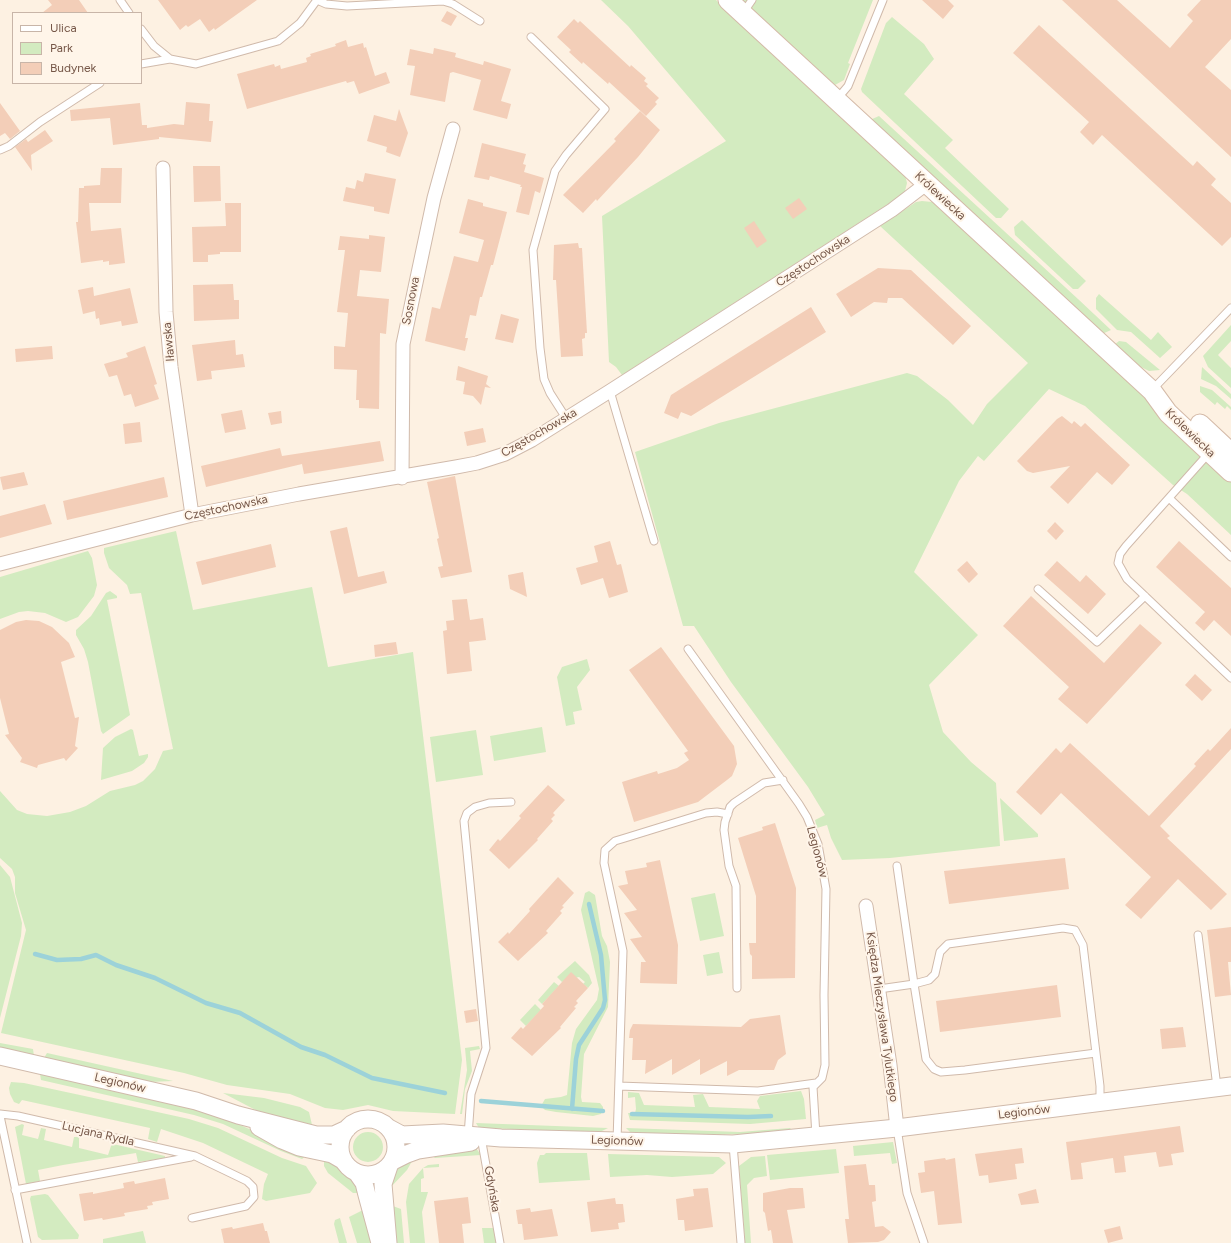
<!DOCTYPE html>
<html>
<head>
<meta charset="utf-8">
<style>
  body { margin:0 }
  #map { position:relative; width:1231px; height:1243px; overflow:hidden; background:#fdf1e2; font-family:Figtree,sans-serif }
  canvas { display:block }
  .legend { position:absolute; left:12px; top:12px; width:130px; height:72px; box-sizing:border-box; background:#fff5e9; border:1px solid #c8b5a8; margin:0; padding:5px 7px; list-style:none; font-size:12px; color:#755647 }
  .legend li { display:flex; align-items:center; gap:8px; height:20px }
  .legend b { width:20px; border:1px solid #c8b5a8 }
</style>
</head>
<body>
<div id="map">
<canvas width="1231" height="1243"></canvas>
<ul class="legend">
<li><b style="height:5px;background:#fff"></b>Ulica</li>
<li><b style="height:11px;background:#d3ebc0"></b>Park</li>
<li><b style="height:11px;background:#f3ceb8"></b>Budynek</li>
</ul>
</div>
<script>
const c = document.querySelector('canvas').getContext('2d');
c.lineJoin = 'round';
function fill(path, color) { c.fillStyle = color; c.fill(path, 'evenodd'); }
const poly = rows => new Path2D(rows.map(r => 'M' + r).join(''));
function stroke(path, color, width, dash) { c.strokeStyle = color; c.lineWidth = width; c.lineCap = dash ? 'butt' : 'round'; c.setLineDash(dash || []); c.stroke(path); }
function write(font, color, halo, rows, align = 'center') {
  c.font = font + ' Figtree,sans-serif'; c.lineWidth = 4; c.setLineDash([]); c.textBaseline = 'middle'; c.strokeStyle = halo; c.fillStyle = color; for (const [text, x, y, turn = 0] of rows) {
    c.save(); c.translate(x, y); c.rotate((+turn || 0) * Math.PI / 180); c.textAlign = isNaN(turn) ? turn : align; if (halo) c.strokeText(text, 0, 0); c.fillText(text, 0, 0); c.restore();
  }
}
fill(poly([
  [601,0,716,0,897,167,905,175,907,183,905,191,899,197,622,375,616,367,609,362,602,216,726,141,628,26],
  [740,0,873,0,848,63,850,64,844,80,835,85],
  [892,17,924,44,934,59,904,94,953,140,945,148,1009,209,1001,218,996,218,862,92,861,89,886,23],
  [879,116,1078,299,1111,330,1102,334,870,120],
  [922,201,932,202,938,205,1231,477,1231,535,1187,494,1173,485,1085,406,1049,389,984,461,978,456,959,481,914,572,978,635,929,685,943,732,971,762,996,783,1000,846,890,858,842,860,831,838,827,825,817,828,815,820,825,815,808,787,731,682,694,626,683,626,635,452,719,423,907,373,917,376,948,400,973,425,987,404,1028,363,880,226,916,202],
  [1022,220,1086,281,1078,289,1073,289,1015,235,1014,227],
  [1099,294,1151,340,1158,332,1172,347,1160,358,1131,332,1117,330,1096,309,1096,298],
  [1231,325,1231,341,1218,355,1231,368,1231,388,1208,367,1203,356],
  [1119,341,1126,342,1160,370,1149,371,1137,365,1114,345],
  [1202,367,1231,394,1231,399,1216,386,1201,379],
  [1200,386,1212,390,1231,407,1231,410,1227,406,1225,409,1217,402,1215,405,1200,392],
  [176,531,193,610,312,587,328,667,413,652,462,1060,455,1114,393,1111,368,1105,343,1110,325,1108,290,1094,227,1085,184,1073,1,1033,26,930,15,893,15,877,12,869,0,858,0,791,17,810,27,814,47,816,70,812,86,806,110,791,135,785,143,781,155,769,163,751,173,749,141,593,130,594,127,585,109,568,104,553,104,548],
  [88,551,92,558,97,585,94,596,78,617,66,622,45,613,28,611,19,612,0,619,0,577],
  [110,591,117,596,117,598,107,600,130,715,103,734,101,731,88,662,84,649,76,635,76,630,91,616,106,593],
  [587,659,590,670,577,687,582,710,573,712,575,724,566,726,557,677,562,667],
  [542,727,546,752,494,761,490,736],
  [131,729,133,730,139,756,148,754,148,757,144,763,132,771,101,780,103,748,115,737],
  [476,730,483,775,436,782,430,737],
  [1000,798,1038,834,1038,837,1004,841],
  [0,865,10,877,22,923,21,936,0,1018],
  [589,891,595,895,602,936,607,946,610,962,608,1007,584,1054,581,1097,582,1102,600,1103,603,1107,603,1111,601,1114,593,1116,556,1112,545,1110,541,1106,545,1099,561,1097,567,1095,572,1043,576,1029,597,1000,599,989,581,910,585,893],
  [715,893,724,936,700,941,691,898],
  [719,952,723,973,707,976,703,955],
  [575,961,589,975,592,983,588,988,583,984,585,982,579,977,562,982,557,977],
  [554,982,559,986,542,1004,538,1000],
  [535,1004,541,1010,526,1026,520,1020],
  [0,1043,33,1049,34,1056,0,1048],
  [479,1046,480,1049,470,1051,472,1071,465,1089,462,1114,460,1114,467,1070,465,1048],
  [47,1053,173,1081,150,1082,44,1058],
  [40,1074,196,1109,240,1125,308,1154,302,1159,281,1151,223,1124,194,1115,41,1080],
  [11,1082,24,1083,80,1095,189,1119,218,1128,282,1158,306,1166,317,1183,310,1193,266,1201,262,1199,264,1184,268,1174,203,1143,161,1129,157,1142,148,1139,150,1128,22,1100,19,1104,14,1102,10,1094,9,1088],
  [801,1091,804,1099,806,1119,750,1124,630,1120,628,1113,635,1113,636,1109,635,1097,628,1098,628,1092,639,1093,644,1105,695,1107,693,1095,703,1094,709,1107,760,1109,757,1101,760,1096],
  [223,1093,264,1098,300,1107,309,1112,313,1129,269,1117],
  [476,1123,608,1128,600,1132,482,1128,479,1128],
  [22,1124,24,1125,22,1135,38,1139,41,1128,46,1129,44,1140,72,1147,74,1137,79,1137,79,1148,108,1155,111,1146,113,1144,165,1156,165,1158,138,1162,136,1153,63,1165,38,1170,40,1181,26,1184,15,1127],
  [626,1128,740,1132,790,1128,793,1131,750,1134,698,1135,635,1133,630,1132],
  '353 1147a15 15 0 1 1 30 0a15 15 0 1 1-30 0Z',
  [893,1142,897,1163,892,1164,890,1153,854,1156,853,1146],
  [476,1148,481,1155,435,1158,431,1155],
  [836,1149,839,1173,770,1180,767,1155],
  [546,1153,587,1153,590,1180,539,1183,537,1163,540,1155,544,1155],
  [608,1154,719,1157,726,1163,713,1174,672,1177,647,1175,610,1177],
  [415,1156,407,1170,390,1188,395,1168],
  [765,1156,767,1176,754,1178,747,1185,751,1243,745,1243,739,1166,751,1157],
  [324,1157,339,1164,351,1177,362,1193,353,1193,328,1173,324,1166],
  [439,1164,439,1167,423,1168,424,1178,421,1179,421,1192,428,1192,422,1212,425,1243,410,1243,406,1202,409,1184,423,1168,428,1165],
  [45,1194,48,1195,79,1235,78,1239,42,1240,38,1237,30,1199,31,1196],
  [390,1205,401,1209,404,1243,393,1243],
  [365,1209,373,1243,357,1243,349,1217],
  [340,1218,347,1243,339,1243,334,1224,335,1220],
  [482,1228,495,1228,497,1243,484,1243],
  [143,1231,146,1243,103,1243,103,1239]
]), '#d3ebc0');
stroke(poly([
  [35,954,57,960,81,959,96,955,116,965,155,978,206,1003,240,1013,301,1047,325,1055,372,1078,445,1093],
  [481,1101,603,1111],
  [572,1109,576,1059,579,1045,603,1008,605,1000,601,955,589,904],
  [632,1114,748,1117,771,1116]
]), '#9cd2d9', 4.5);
fill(poly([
  [48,0,79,0,88,13,42,13,52,5],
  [158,0,257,0,215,30,214,28,209,32,200,19,188,27,186,25,180,30],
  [922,0,948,0,954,6,943,19],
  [1062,0,1117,0,1170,48,1193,21,1187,15,1201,0,1231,0,1231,39,1205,67,1231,90,1231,157],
  [447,11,457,16,451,26,441,21],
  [574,19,578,23,580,21,630,67,631,65,646,78,644,81,648,84,646,86,659,98,655,102,657,104,646,116,609,82,608,84,583,62,582,64,569,52,571,50,557,37],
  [1039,25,1193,166,1197,161,1216,179,1211,185,1231,203,1231,237,1222,246,1102,135,1093,145,1080,132,1089,122,1013,53],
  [346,40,348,47,363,43,364,48,366,47,375,76,386,72,390,83,359,94,354,81,347,83,346,81,247,109,237,74,274,64,275,67,280,65,281,69,307,62,306,58,311,56,310,54,336,46,335,44],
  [434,48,456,53,455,57,483,65,484,61,511,69,501,101,511,104,507,119,473,110,481,80,453,72,450,73,445,102,410,95,415,66,407,65,410,49,433,54],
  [186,102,210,104,209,121,213,121,211,142,159,137,159,139,113,145,110,118,71,121,70,110,140,103,142,125,147,125,147,128,174,124,184,125],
  [0,103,20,131,10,139,5,133,0,136],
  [399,109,408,133,400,157,386,152,387,147,367,141,374,115,396,121],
  [640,111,660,130,638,157,597,201,596,199,583,213,563,195,616,141,614,139],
  [45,130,53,141,31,155,32,171,15,147,26,139,28,142],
  [482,143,526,154,523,164,526,165,524,172,544,178,540,193,535,191,529,215,516,212,522,187,520,187,521,185,490,176,489,180,474,177],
  [193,166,220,166,221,201,194,202],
  [101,168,122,168,121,203,89,203,91,231,121,228,125,263,109,265,109,261,103,262,103,260,81,263,76,222,78,222,79,188,84,188,84,186,100,185],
  [365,173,396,179,389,214,374,211,374,207,343,201,346,187,355,189,357,180,363,182],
  [799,198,807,209,793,219,785,208],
  [468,199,483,203,483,206,507,212,493,265,491,265,482,297,480,297,476,316,470,315,465,338,468,338,465,351,425,341,432,307,440,309,454,256,478,262,484,240,459,233],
  [225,203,241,203,241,252,220,252,220,254,208,255,208,262,193,262,192,227,226,226],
  [754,221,767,241,757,248,744,228],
  [369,235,385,237,381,272,360,270,357,296,389,299,386,334,380,333,379,409,359,408,359,400,356,400,357,370,334,369,334,346,345,347,348,313,337,312,345,250,338,250,340,236,369,239],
  [578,243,579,248,582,248,587,333,585,333,585,338,582,339,583,356,561,357,556,280,553,280,554,245],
  [878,268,911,270,971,326,953,345,902,298,888,298,887,303,874,302,851,317,836,294],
  [233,284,234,300,239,300,239,319,194,321,193,285],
  [93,287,94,296,130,288,138,323,122,326,121,321,100,325,99,318,96,319,95,311,83,314,78,290],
  [811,307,826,332,691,416,681,412,678,419,664,413,671,395],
  [501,314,519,319,513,343,495,339],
  [235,340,236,355,243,354,245,367,211,371,212,379,197,381,192,345],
  [52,346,53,359,16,362,15,349],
  [145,346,157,384,154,385,159,399,135,407,131,394,124,396,117,375,109,377,104,364,128,357,126,353],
  [458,366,488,376,486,384,491,388,485,387,481,405,473,396,463,394,465,382,456,380],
  [242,410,246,429,225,433,221,414],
  [281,411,282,423,271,425,268,413],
  [1062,416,1072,424,1074,421,1081,427,1085,423,1130,465,1112,485,1097,472,1068,504,1050,487,1070,466,1033,473,1027,471,1017,461,1057,419],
  [140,422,142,442,125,444,123,424],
  [483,428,486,442,467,446,464,432],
  [380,441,384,461,304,474,302,464,206,487,201,466,280,448,282,456],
  [24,472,28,485,3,490,0,477],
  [455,476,472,572,441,578,438,567,443,566,437,539,439,538,427,482],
  [164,477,168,497,67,520,63,501],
  [45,504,52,524,0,538,0,516],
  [1055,522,1064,531,1056,540,1047,531],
  [347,527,358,577,384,571,387,583,344,594,330,531],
  [610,541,617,565,621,564,628,592,609,598,603,578,581,585,576,568,598,562,594,546],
  [1179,541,1231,588,1231,636,1214,620,1204,631,1195,623,1205,612,1156,567],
  [271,544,276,567,202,585,196,562],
  [967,561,978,574,969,583,957,570],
  [1057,561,1080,582,1086,575,1106,594,1088,614,1044,575],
  [523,572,527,597,510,589,508,575],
  [1031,596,1104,663,1140,624,1162,643,1087,724,1058,699,1069,687,1003,626],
  [467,599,470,620,483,618,486,640,469,642,472,671,447,674,443,631,447,630,446,621,454,620,452,600],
  [26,620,39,621,52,627,69,643,75,657,61,662,75,718,79,717,75,746,78,748,66,761,64,758,38,765,37,768,20,762,22,758,5,735,9,734,0,698,0,630,16,622],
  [396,642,398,654,375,657,374,645],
  [661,647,734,746,737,764,732,776,727,780,698,802,634,822,622,782,657,771,658,774,677,768,689,760,684,753,688,751,629,670],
  [1195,674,1212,690,1202,701,1185,685],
  [1231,728,1231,749,1160,826,1170,836,1167,838,1227,894,1211,910,1178,879,1141,919,1125,905,1151,877,1061,793,1041,815,1016,792,1056,748,1061,753,1070,743,1149,816,1196,766,1194,764,1208,749,1210,751],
  [548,785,565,800,553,813,555,815,551,819,553,821,537,839,538,840,509,869,489,850,498,839,500,841,521,818,519,816],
  [775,823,796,888,795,978,752,979,752,956,750,954,749,943,756,943,756,896,738,838,763,830,762,827],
  [1065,858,1069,889,949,904,944,871],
  [660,860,678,945,677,984,640,983,641,962,646,962,630,939,642,937,624,913,637,910,618,886,628,884,625,871,647,867,646,863],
  [558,877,574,893,562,906,564,907,560,911,562,913,546,931,548,933,518,961,498,942,508,932,509,934,530,911,529,909],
  [1231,927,1231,962,1228,962,1231,995,1215,997,1207,930],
  [571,972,588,988,576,1001,578,1003,574,1007,576,1008,560,1027,561,1028,532,1056,511,1038,521,1027,523,1029,544,1006,542,1004],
  [1057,985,1061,1017,940,1032,936,1001],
  [476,1009,478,1021,466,1023,464,1011],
  [780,1015,786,1054,778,1060,774,1070,739,1070,727,1076,727,1061,700,1075,700,1059,672,1075,672,1059,645,1074,646,1060,632,1060,633,1038,629,1038,630,1030,633,1024,741,1027,750,1019],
  [1183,1027,1186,1047,1162,1049,1160,1029],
  [1180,1126,1184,1152,1171,1154,1173,1165,1159,1167,1156,1152,1124,1156,1126,1172,1115,1173,1113,1158,1081,1163,1083,1179,1071,1180,1066,1142],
  [1022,1148,1024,1163,1015,1164,1017,1179,989,1183,988,1175,979,1176,975,1154],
  [945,1158,946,1160,955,1158,962,1223,938,1225,934,1191,921,1193,918,1173,925,1172,924,1161],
  [866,1164,869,1185,875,1185,876,1201,872,1202,875,1227,883,1226,891,1232,884,1240,878,1242,848,1243,845,1219,849,1219,844,1166],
  [165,1178,169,1199,152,1202,153,1205,147,1206,148,1209,124,1213,125,1216,103,1220,102,1218,84,1221,79,1194,93,1192,93,1194,124,1188,123,1183,134,1181,135,1184],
  [708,1188,713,1227,685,1231,684,1220,678,1220,676,1199,694,1196,693,1189],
  [790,1188,803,1188,805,1208,787,1210,793,1243,773,1243,771,1230,768,1231,765,1213,763,1211,763,1193],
  [1036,1189,1039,1203,1021,1205,1018,1194],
  [468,1197,471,1223,462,1224,464,1243,439,1243,434,1201],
  [615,1198,616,1204,623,1204,625,1222,618,1223,619,1229,591,1232,587,1202],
  [530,1208,531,1212,552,1209,558,1236,524,1240,522,1224,518,1224,516,1210],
  [263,1223,265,1231,267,1231,270,1243,224,1243,221,1229,232,1227,233,1229],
  [1120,1226,1123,1239,1108,1243,1104,1230]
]), '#f3ceb8');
const service = poly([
  [120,0,129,13],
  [743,13,752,0],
  [141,29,154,46,170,59,196,64,278,41,300,23,317,0,326,4,347,6,443,1,453,4,480,21],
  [531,37,605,109,566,155,555,171,533,250,540,348,544,379,550,393,566,418],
  [141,64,170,59],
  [837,99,848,86,883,0],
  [0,150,9,146,40,122,100,83],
  [1152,390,1231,308],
  [610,391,654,541],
  [1209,453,1126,546,1120,554,1118,563,1127,579,1231,678],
  [1169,498,1231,557],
  [1038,589,1097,642,1145,596],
  [688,649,799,804,807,817,818,844,826,889,824,995,825,1065,822,1078,813,1087,816,1136],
  [1198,935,1217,1087],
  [737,988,736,886,729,866,724,830,725,822,730,807,734,803,764,783,783,780],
  [879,989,914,984,897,866],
  [1096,1053,1083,945,1075,930,1063,928,948,944,940,952,935,974,929,980,914,984,926,1059,934,1069,941,1072,965,1070,1096,1053,1100,1086,1100,1103],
  [619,1086,758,1091,816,1083],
  [0,1114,18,1116,195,1156,247,1181,253,1187,254,1197,246,1206,192,1218],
  [0,1116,27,1243],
  [897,1128,907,1193,924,1243],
  [468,1136,471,1094,486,1048,464,821,467,813,475,807,489,803,511,802],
  [481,1137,500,1243],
  [617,1141,623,951,604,863,605,850,615,841,625,838,706,813,717,812,728,814],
  [733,1144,741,1243],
  [15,1190,191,1157]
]);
const minor = poly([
  [163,168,166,312,171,367,192,515],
  [402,478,403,344,434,198,453,129],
  [0,564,192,515,299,494,456,467,477,463,505,454,532,440,610,391,892,210,926,184],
  [866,906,890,1065,897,1128]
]);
const tertiary = poly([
  [0,1056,196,1101,238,1115,316,1135,334,1135,347,1129],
  '340 1147a28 28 0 1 1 56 0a28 28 0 1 1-56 0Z',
  [259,1127,282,1140,299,1147,332,1154,344,1161],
  [389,1128,402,1135,443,1133,501,1138,733,1144,897,1128,1231,1086],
  [393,1161,407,1154,418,1150,471,1142],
  [357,1173,364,1183,367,1195,380,1243],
  [388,1243,383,1184,389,1166]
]);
const secondary = poly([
  [728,0,1152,391,1168,413,1231,472],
  [1200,424,1231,453]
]);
stroke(service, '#d0baab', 9);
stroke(minor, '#d0baab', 15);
stroke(tertiary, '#d0baab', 19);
stroke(secondary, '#d4baa8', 21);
stroke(service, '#fff', 7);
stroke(minor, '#fff', 13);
stroke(tertiary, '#fff', 17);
stroke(secondary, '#fff', 19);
write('12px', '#755647', '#fff5e9', [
  ["Królewiecka",940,196,43],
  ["Częstochowska",813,261,-33],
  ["Sosnowa",411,301,-79],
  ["Iławska",169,342,-95],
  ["Częstochowska",539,433,-30],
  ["Królewiecka",1190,433,44],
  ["Częstochowska",226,508,-12],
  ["Legionów",817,852,75],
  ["Księdza Mieczysława Tylutkiego",882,1017,82],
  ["Legionów",120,1083,13],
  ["Legionów",1024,1112,-7],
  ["Lucjana Rydla",98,1134,13],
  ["Legionów",617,1141,2],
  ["Gdyńska",492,1189,80]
]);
</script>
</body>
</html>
